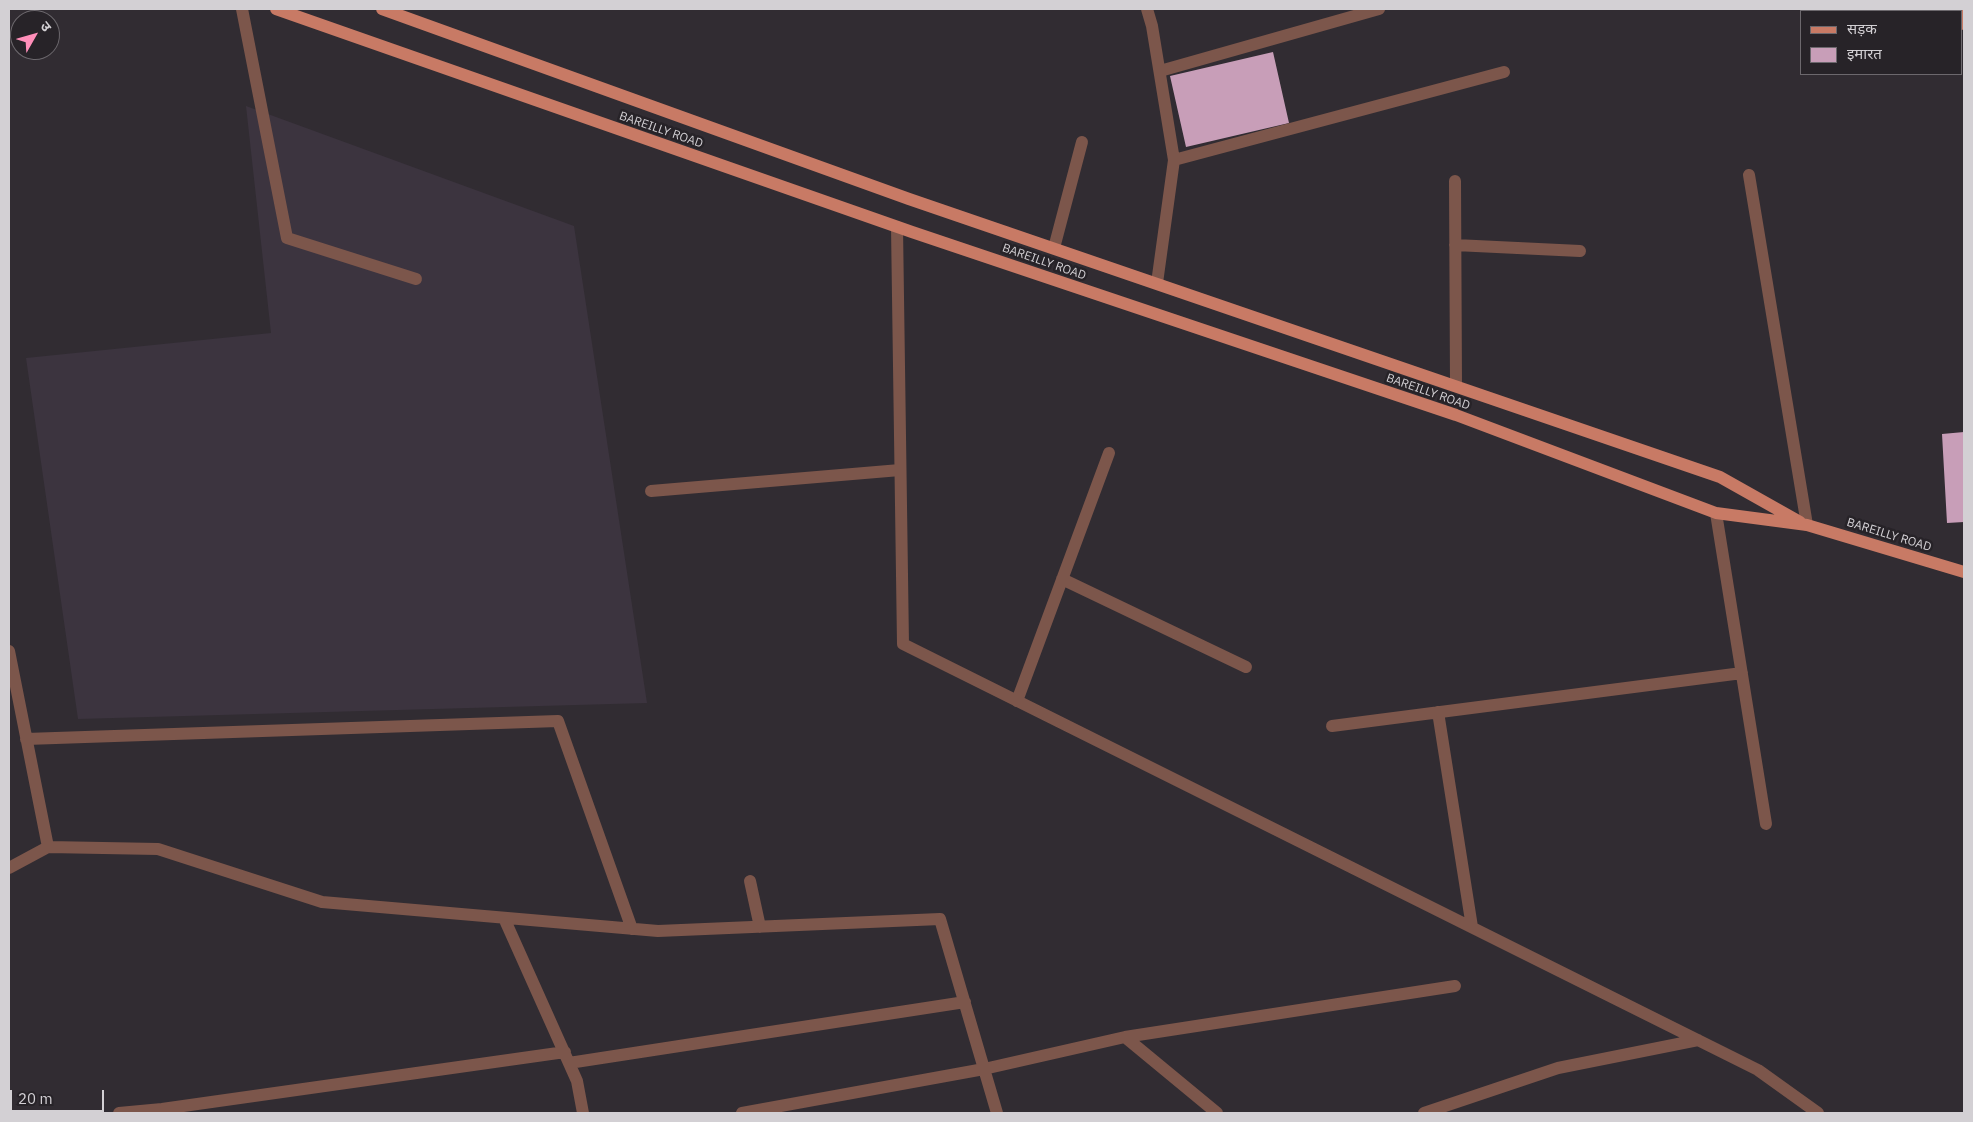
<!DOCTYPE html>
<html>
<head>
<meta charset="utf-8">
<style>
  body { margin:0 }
  #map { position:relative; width:1973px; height:1122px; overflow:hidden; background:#312c32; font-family:"IBM Plex Sans","Noto Sans Devanagari",sans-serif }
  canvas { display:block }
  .frame { position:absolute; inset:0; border:10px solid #d3d0d4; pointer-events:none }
  .legend { position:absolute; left:1800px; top:10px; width:162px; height:65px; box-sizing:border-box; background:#272328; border:1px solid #6c686d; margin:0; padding:6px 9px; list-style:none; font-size:15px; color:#d3d0d4 }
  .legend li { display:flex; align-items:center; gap:10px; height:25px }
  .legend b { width:25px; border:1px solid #6c686d }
  .north { position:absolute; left:10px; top:10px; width:50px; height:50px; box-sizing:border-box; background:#272328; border:1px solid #6c686d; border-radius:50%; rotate:52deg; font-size:14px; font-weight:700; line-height:20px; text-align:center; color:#d3d0d4 }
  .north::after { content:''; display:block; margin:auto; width:18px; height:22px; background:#ff8eb9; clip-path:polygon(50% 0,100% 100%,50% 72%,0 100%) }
  .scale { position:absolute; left:10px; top:1090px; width:94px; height:22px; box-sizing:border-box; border:2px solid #d3d0d4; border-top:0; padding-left:6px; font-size:15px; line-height:18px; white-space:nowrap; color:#d3d0d4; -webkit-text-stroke:4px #272328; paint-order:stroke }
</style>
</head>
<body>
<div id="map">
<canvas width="1973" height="1122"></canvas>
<div class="frame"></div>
<ul class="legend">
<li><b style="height:6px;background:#c87a65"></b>सड़क</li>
<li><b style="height:14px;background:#c89eb8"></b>इमारत</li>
</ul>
<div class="north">उ</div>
<div class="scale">20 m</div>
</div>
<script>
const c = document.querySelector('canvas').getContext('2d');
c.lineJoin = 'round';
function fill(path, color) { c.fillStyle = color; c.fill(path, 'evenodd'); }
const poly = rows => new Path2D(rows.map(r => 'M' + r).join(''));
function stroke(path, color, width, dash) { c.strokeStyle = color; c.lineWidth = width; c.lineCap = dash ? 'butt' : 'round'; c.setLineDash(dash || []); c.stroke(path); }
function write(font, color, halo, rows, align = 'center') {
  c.font = font + ' "IBM Plex Sans",sans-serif'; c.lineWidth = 5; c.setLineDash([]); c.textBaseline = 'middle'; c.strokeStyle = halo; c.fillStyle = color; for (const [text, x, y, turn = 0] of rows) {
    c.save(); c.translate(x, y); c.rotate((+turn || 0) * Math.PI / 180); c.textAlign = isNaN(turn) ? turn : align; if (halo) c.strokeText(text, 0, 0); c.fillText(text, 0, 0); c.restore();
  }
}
fill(poly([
  [246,106,574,226,647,703,78,719,26,358,271,333]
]), '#3c343f');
fill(poly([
  [1273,52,1289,123,1186,147,1170,76],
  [1964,432,1964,522,1947,523,1942,434]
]), '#c89eb8');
stroke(poly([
  [242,9,287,238,416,279]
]), '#7c564b', 12);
stroke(poly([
  [1147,9,1152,26,1174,160,1157,283],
  [1160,71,1379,9],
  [1174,160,1504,72],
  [1749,175,1807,525],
  [1455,181,1456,385],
  [897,227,903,644,1758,1070,1818,1113],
  [1455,245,1580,251],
  [1054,248,1082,142],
  [651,491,900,470],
  [1716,513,1766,824],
  [1062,579,1246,667],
  [9,651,48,847],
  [1017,701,1109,453],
  [1438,712,1472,927],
  [1332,726,1742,673],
  [26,739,558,721,632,929],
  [9,868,48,847,158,849,322,902,658,931,940,919,997,1113],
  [750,881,760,927],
  [504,918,577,1081,583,1113],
  [1125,1037,1217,1113],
  [569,1063,965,1002],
  [119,1113,162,1109,565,1052],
  [742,1113,984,1069,1125,1037,1455,986],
  [1424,1113,1558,1068,1698,1040]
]), '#7c564b', 12);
stroke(poly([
  [276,9,912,232,1456,415,1716,513,1807,525,1964,572],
  [382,9,909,199,1720,477,1800,522],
  [1962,13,1964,24]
]), '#c87a65', 12);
write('12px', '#d3d0d4', '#272328', [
  ["BAREILLY ROAD",661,130,19],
  ["BAREILLY ROAD",1044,262,19],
  ["BAREILLY ROAD",1428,392,19],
  ["BAREILLY ROAD",1889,535,17]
]);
</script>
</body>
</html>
